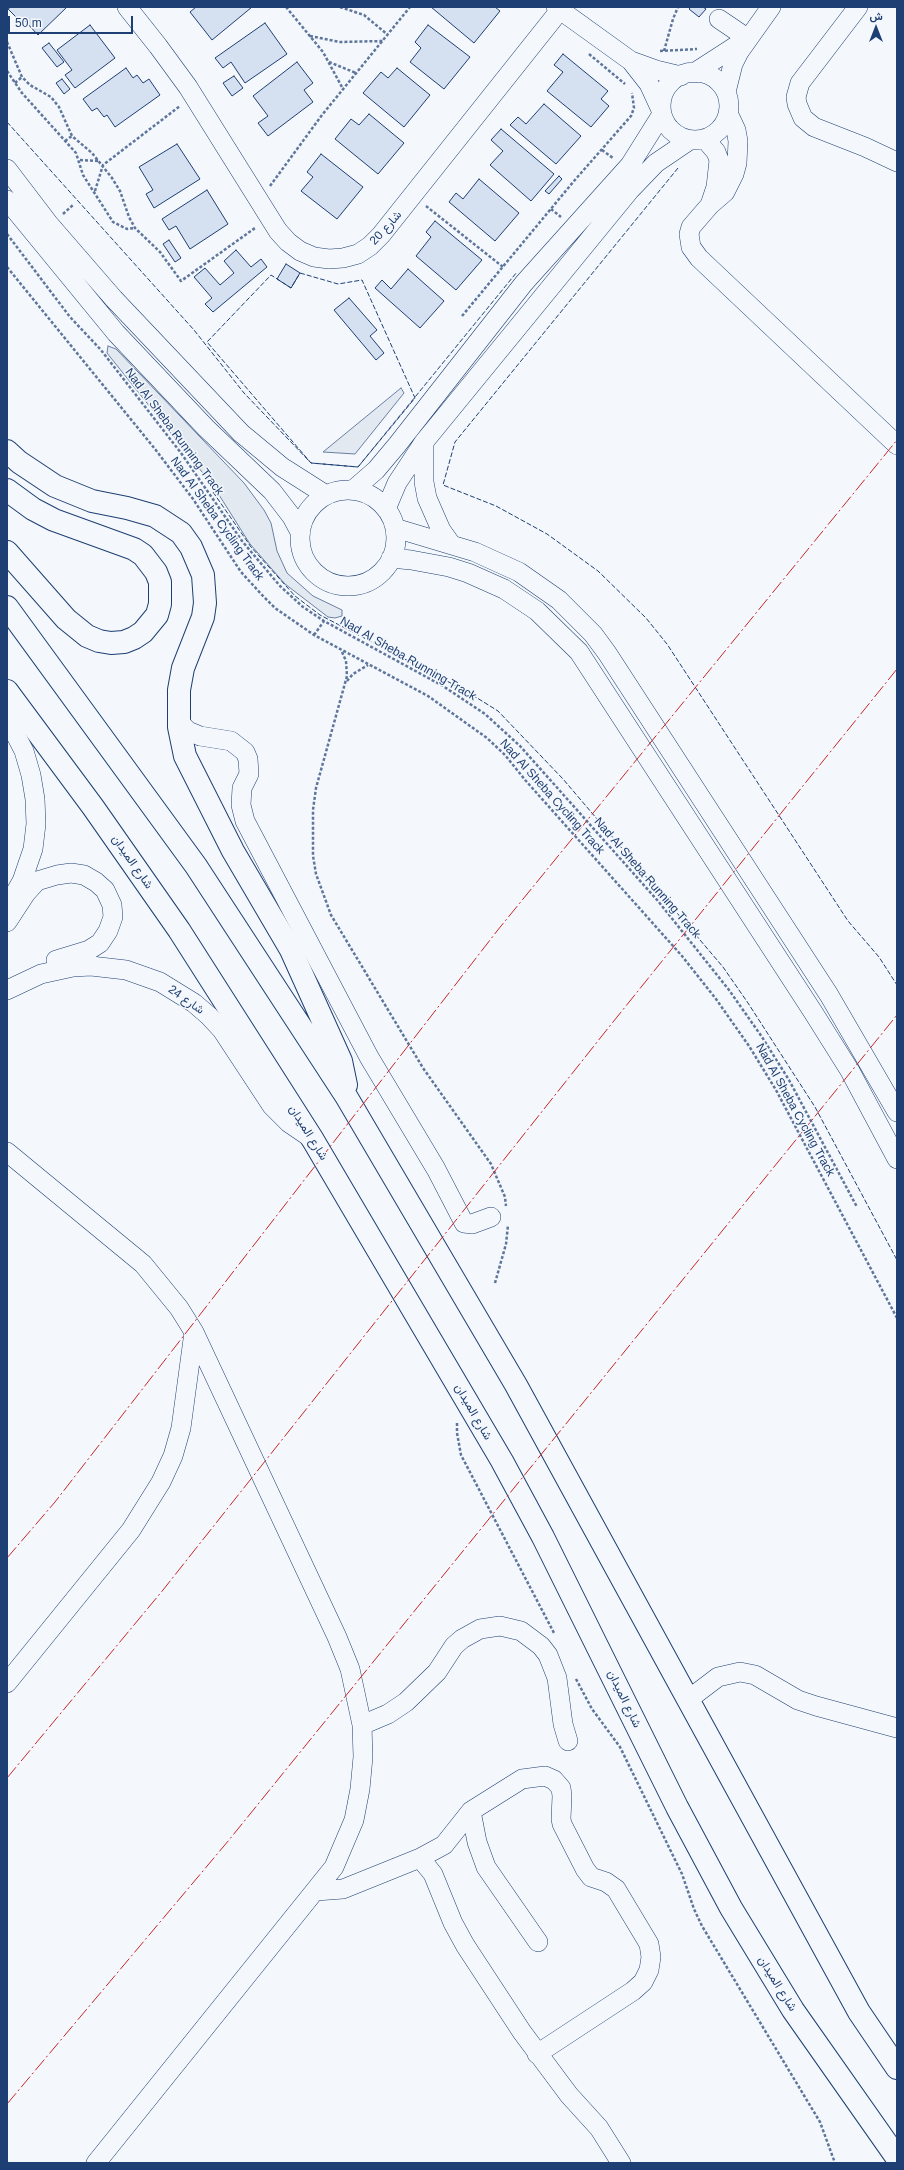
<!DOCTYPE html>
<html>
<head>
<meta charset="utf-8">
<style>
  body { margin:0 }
  #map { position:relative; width:904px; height:2170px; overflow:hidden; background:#f4f7fb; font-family:Arial,Vazirmatn,sans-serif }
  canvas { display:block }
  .frame { position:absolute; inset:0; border:8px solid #1d3f73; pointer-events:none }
  .north { position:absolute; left:856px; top:8px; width:40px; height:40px; -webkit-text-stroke:3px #f4f7fb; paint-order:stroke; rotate:0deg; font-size:11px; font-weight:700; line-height:16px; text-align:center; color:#1d3f73 }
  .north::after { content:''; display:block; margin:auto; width:14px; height:18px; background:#1d3f73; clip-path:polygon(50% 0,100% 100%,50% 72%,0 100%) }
  .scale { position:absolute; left:8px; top:16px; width:125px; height:18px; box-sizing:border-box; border:2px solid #1d3f73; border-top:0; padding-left:5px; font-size:12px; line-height:14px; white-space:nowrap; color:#1d3f73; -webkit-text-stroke:3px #f4f7fb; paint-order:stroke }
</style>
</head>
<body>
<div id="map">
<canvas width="904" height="2170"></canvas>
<div class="frame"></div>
<div class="north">ش</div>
<div class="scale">50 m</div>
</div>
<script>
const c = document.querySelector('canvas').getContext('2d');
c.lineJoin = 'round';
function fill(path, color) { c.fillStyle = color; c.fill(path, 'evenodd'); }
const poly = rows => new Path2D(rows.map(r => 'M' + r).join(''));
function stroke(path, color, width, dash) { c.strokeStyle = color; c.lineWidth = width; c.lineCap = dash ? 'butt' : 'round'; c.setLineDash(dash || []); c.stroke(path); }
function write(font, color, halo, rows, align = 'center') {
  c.font = font + ' Arial,Vazirmatn,sans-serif'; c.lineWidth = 3; c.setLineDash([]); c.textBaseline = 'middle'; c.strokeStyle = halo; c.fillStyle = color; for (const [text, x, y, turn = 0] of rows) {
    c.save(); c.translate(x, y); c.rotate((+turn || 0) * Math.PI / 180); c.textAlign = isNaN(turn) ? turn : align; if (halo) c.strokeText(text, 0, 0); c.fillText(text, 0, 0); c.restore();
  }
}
const green = poly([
  [108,346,116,349,244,483,264,510,271,523,277,551,287,573,313,596,342,610,342,616,335,618,328,617,285,584,250,544,214,487,107,353,108,346],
  [401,388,404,393,355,454,323,452,401,388]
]);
fill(green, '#e3e9f0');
stroke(green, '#687fa3', 1);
const building = poly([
  [11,7,67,7,38,35,24,20,22,23,8,9,11,7],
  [196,7,252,7,212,40,190,12,196,7],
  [431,7,495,7,500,11,474,43,431,7],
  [691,7,703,7,706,9,699,17,689,9,691,7],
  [265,23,287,54,245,83,231,62,223,68,215,58,265,23],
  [90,25,115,58,75,88,65,75,72,70,57,50,90,25],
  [428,25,470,57,444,89,410,62,421,48,415,42,428,25],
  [49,43,64,62,57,67,42,48,49,43],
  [563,54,608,91,601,99,609,106,591,127,547,91,563,72,554,65,563,54],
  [297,62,313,83,304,90,313,102,268,136,258,123,268,116,253,96,297,62],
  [126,68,133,78,137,75,143,83,149,79,160,95,115,127,107,115,104,117,97,108,92,111,83,99,126,68],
  [397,68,430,95,404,127,363,93,381,72,388,78,397,68],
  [234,76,243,88,232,96,223,83,234,76],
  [62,79,70,89,64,94,56,83,62,79],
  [544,104,581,136,556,164,510,125,518,117,526,124,544,104],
  [369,114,404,143,378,174,335,139,351,119,359,125,369,114],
  [501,129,554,174,531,201,490,165,503,151,491,140,501,129],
  [177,144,200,179,154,208,146,194,153,190,139,167,177,144],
  [321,154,363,187,337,219,301,191,313,177,307,172,321,154],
  [559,176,562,179,549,194,545,191,559,176],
  [479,179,519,213,495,241,449,202,456,193,463,199,479,179],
  [207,190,228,224,190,249,176,226,169,230,162,219,207,190],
  [435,221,482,260,456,290,416,256,431,237,426,232,435,221],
  [169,240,181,258,175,262,163,244,169,240],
  [236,250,251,267,261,259,267,267,213,312,205,304,212,298,194,277,205,268,220,285,234,273,224,261,236,250],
  [286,264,300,273,291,288,277,279,286,264],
  [408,269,444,301,420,328,375,288,382,280,391,289,408,269],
  [349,298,377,330,370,336,384,353,376,360,334,310,349,298]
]);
fill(building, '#d5e0f0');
stroke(building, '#1d3f73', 1);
const minor = poly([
  [127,7,158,46,188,87,278,231,288,242,300,251,314,257,329,259,343,258,358,254,370,246,381,235,560,10],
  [556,7,631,61,649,84,661,110],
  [858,7,800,83,796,97,797,104,803,118,814,127,865,147,897,162],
  [719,19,747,38],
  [631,61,656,70,681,76],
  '661 106a34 34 0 1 1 68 0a34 34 0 1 1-68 0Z',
  [694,73,742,42],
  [726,92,733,64,739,52,771,7],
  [728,113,736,130,738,141,737,163,734,174,725,192,710,205,691,227,689,234,691,247,699,258,897,445],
  [705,139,716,152,719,160,716,187,710,205],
  [7,169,49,224,114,299,241,433,282,467,326,495],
  [7,200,116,333,206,428,272,491,292,517,300,532],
  [424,442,424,482,427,498,441,530,451,544],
  [353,490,376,470,397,445,524,283,630,165,662,114],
  '300 538a48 48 0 1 1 96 0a48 48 0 1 1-96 0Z',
  [386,509,397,483,424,442,630,190,656,163,690,140],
  [395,528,475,552,519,572,559,600,593,634,607,653,829,995,897,1112],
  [391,558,411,560,449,567,468,573,504,589,537,611,579,652,813,1012,850,1071,897,1159],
  [7,718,24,751,31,775,35,799,36,824,33,849,22,881,13,897],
  [179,722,188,731,200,736,231,741,245,752,248,759,249,774,242,788,241,805,245,821,369,1057,436,1169,464,1223,472,1224,491,1217],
  [7,922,26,893,37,881,57,875,71,873,84,875,96,882,105,890,112,905,113,917,108,931,100,943,89,950,56,960],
  [7,990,41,974,73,967,91,966,126,970,160,982,194,1003,209,1016,222,1030,272,1106,289,1123,311,1138],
  [7,1152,143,1264,179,1308,194,1332,337,1637,350,1669,362,1725,363,1757,360,1789,354,1820,334,1867,96,2163],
  [7,1683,131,1530,161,1482,173,1456,181,1428,194,1332],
  [689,1699,718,1677,740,1672,755,1675,798,1700,816,1706,897,1728],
  [362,1725,388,1714,406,1702,437,1672,454,1646,462,1639,480,1629,500,1626,521,1631,541,1646,548,1655,557,1678,563,1724,568,1741],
  [471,1811,477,1842,486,1867,538,1942],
  [420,1858,433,1874,453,1923,465,1945,522,2032,569,2095,599,2128,621,2163],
  [316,1891,343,1889,420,1858,444,1845,471,1811,522,1779,545,1776,554,1780,561,1788,562,1796,561,1819,562,1824,585,1869,591,1877,606,1882,616,1889,649,1944,651,1957,649,1970,643,1982,633,1991,537,2054]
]);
const major = poly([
  [7,451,19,462,55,486,92,501,127,508,155,516,181,533,191,547,203,575,205,603,203,617,183,668,179,690,179,727,185,756,233,851,291,950,341,1061,346,1085],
  [7,490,33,509,54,520,134,549,143,555,156,572,160,582,160,604,157,615,143,632,134,638,124,642,111,643,99,641,87,636,66,619,7,552],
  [7,607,196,866,346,1096,516,1385,859,2012,897,2068],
  [7,691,93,807,179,930,313,1140,502,1461,543,1537,677,1807,731,1908,793,2010,897,2158]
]);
stroke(minor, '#1d3f73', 20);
stroke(major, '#1d3f73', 24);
stroke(poly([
  [286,7,323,52,343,89],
  [340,7,364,15,388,35],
  [310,36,340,42,383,41],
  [7,42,22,77,30,85,51,97,59,107,72,136,92,153,112,178,120,191,129,217,135,228,160,252,181,281,255,228],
  [660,51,697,49],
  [664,51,673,19,678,7],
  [589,54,625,84],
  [329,62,356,73],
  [7,71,22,93,76,153,83,175,113,222,127,229,135,228],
  [15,83,22,77],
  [65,141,72,136],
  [602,150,613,158],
  [80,160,99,161],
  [270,186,322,115,410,7],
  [95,191,103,165,180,106],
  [426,206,503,267],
  [551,209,561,217],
  [63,214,73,205],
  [7,234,70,317,101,350,181,453,242,541,280,586,303,607,324,621,443,686,485,714,520,746,658,901,729,990,762,1037,789,1080,857,1207],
  [7,267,155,449,193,499,241,572,263,596,275,608,314,635,428,696,487,738,505,755,526,781,682,956,716,999,749,1046,776,1090,897,1318],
  [462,316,574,181,631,116,634,108,632,93],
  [314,635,324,621],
  [342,652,346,661,347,676,316,788,313,810,313,856,316,874,331,915,423,1068,491,1164,505,1197,506,1206],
  [347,681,353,674,368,665],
  [495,1283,506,1244,508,1225],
  [457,1423,457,1433,461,1455,554,1633],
  [576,1679,592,1709,620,1747,682,1874,694,1909,702,1926,820,2122,835,2163]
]), '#5e769c', 2.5, [3, 2]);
stroke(minor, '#f4f7fb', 19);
stroke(major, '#f4f7fb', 22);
stroke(poly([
  [7,122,194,330,244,393,311,463,358,467,517,272],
  [678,168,455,442,443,485,496,506,547,534,598,571,646,618,667,644,848,921,879,957,897,985],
  [300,273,338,284,362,280,415,398,358,467,311,463,207,342,271,275,291,288,300,273],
  [213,492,251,547,295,596,320,615,466,691,498,711,563,779,723,967,748,1003,815,1107,897,1260]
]), '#1d3f73', 1, [5, 2]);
stroke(poly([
  [7,1558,55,1502,497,931,897,440],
  [7,1778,163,1590,605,1032,897,669],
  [7,2104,229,1840,897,1015]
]), '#c62828', 1, [14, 3, 2, 3]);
write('12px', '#1d3f73', '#f4f7fb', [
  ["شارع 20",386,228,-48],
  ["Nad Al Sheba Running Track",174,432,53],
  ["Nad Al Sheba Cycling Track",217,519,54],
  ["Nad Al Sheba Running Track",408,659,30],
  ["Nad Al Sheba Cycling Track",552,797,48],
  ["شارع الميدان",132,862,55],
  ["Nad Al Sheba Running Track",647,878,49],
  ["شارع 24",186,1000,35],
  ["Nad Al Sheba Cycling Track",795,1110,61],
  ["شارع الميدان",308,1133,58],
  ["شارع الميدان",473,1412,60],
  ["شارع الميدان",624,1699,64],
  ["شارع الميدان",777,1984,58]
]);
</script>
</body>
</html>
